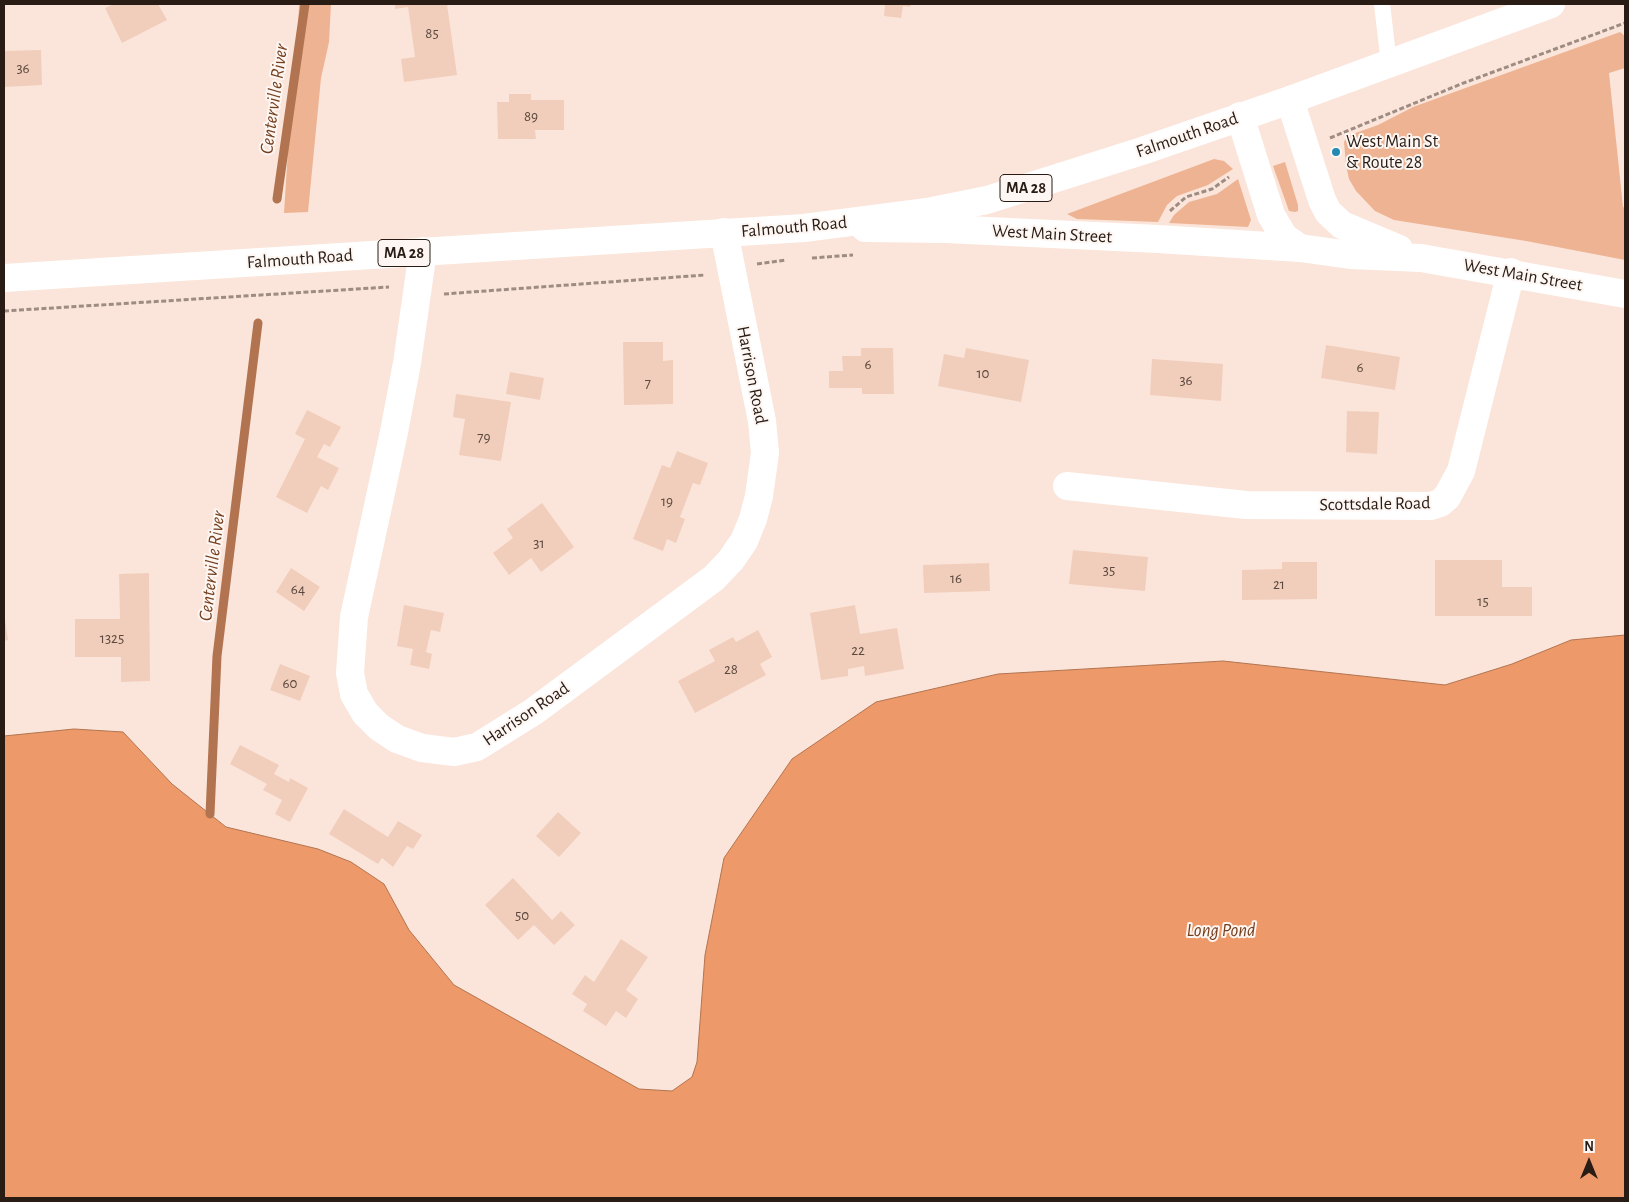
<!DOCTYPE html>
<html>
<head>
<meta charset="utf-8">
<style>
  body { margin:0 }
  #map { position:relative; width:1629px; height:1202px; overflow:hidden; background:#fbe5da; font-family:"Alegreya Sans",sans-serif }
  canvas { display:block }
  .frame { position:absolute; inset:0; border:5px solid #291c15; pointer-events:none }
  .north { position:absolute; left:1564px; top:1137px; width:50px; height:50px; -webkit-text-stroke:4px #fdf6f2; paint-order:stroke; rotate:0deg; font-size:14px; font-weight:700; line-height:20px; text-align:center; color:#291c15 }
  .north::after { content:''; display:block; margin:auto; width:18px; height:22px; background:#291c15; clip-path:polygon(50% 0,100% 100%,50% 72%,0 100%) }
</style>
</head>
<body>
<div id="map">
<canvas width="1629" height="1202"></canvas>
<div class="frame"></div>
<div class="north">N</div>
</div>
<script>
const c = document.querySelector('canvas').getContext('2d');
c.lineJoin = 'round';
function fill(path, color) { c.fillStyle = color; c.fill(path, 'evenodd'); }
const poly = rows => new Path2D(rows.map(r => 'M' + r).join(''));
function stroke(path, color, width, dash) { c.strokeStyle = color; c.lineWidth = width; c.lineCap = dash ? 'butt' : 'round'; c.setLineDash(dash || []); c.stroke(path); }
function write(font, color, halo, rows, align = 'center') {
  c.font = font + ' "Alegreya Sans",sans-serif'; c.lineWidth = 4; c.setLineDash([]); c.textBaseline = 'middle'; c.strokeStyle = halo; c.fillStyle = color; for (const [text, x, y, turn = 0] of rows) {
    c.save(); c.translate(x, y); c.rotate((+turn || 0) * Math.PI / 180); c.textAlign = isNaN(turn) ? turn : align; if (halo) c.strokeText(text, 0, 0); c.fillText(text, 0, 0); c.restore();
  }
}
fill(poly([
  [299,4,331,4,329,42,321,78,308,212,284,213,293,72,297,59],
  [1620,32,1625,36,1625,68,1609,73,1623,207,1625,208,1625,260,1526,241,1394,220,1375,211,1356,191,1349,179,1346,165,1344,142,1347,136,1378,125,1413,107],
  [1214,159,1224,161,1233,169,1208,185,1177,196,1167,205,1158,222,1077,219,1067,214],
  [1285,162,1298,205,1298,211,1295,212,1289,211,1273,166],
  [1238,179,1251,220,1248,227,1169,223,1174,215,1189,202,1217,194]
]), '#eeb392');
const water = poly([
  [1625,635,1625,1198,4,1198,4,736,74,729,123,732,172,784,226,827,318,849,351,862,384,884,409,930,454,985,639,1089,672,1091,692,1077,697,1062,705,955,724,858,792,759,876,702,998,674,1223,661,1445,685,1512,664,1571,640,1625,635]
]);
fill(water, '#ed9969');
stroke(water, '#b27450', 1);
stroke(poly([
  [277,199,305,4],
  [210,814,217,656,258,323]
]), '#b27450', 9);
fill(poly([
  [114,4,158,4,167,20,122,43,105,8],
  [395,4,447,4,457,75,404,82,401,59,415,57,408,7,395,9],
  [885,4,911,4,910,7,903,6,901,18,884,16],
  [41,50,42,85,4,87,4,51],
  [509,94,531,94,531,100,564,100,564,130,535,130,536,139,498,139,497,102,509,102],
  [623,342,663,342,663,361,673,360,673,404,624,405],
  [1326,345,1400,357,1395,390,1321,378],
  [861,348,893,348,894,394,862,394,862,388,829,388,829,371,843,371,842,356,861,356],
  [966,348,1029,360,1021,402,938,386,944,354,964,358],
  [1152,359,1223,364,1221,401,1150,395],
  [510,372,544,378,540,400,506,394],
  [456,394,511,402,501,461,459,455,465,419,453,417],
  [307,410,341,427,330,447,324,444,317,457,339,468,328,490,321,486,307,513,276,497,305,439,295,434],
  [1347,411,1379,412,1377,454,1346,452],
  [677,451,708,463,700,485,693,483,680,517,685,519,676,543,667,539,663,551,633,539,662,465,670,468],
  [542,503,574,547,541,572,531,558,509,575,493,553,513,538,507,529],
  [1073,550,1148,557,1145,591,1069,584],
  [1435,560,1502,560,1502,587,1532,587,1532,616,1435,616],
  [1282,562,1317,562,1317,599,1242,600,1242,570,1282,569],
  [989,563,990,591,924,593,923,565],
  [291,568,320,587,304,611,276,592],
  [149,573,150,681,121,682,121,657,75,657,75,619,120,619,119,574],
  [404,605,444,613,440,632,431,630,426,652,432,654,429,669,410,665,413,649,397,646],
  [855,605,860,634,897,628,904,669,865,676,864,666,848,669,848,676,821,680,810,613],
  [4,613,8,640,4,641],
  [758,630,772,657,760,664,766,675,695,713,678,681,715,661,709,650,733,637,736,642],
  [280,664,310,676,300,701,270,690],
  [240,745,279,765,274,774,289,782,290,778,308,788,290,822,275,814,282,800,263,790,267,784,230,764],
  [344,809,388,837,398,821,422,835,413,849,407,846,393,867,382,858,378,864,329,834],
  [558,812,581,833,559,857,536,836],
  [513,878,552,920,561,911,575,925,554,945,534,925,518,940,485,905],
  [621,939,648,957,626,990,638,999,626,1018,616,1011,606,1026,583,1011,587,1004,572,994,585,975,594,982]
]), '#f1cebb');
stroke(poly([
  [1330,138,1461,84,1625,23],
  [1170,211,1186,197,1212,189,1229,177],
  [812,258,853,255],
  [757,264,786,260],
  [444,294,705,275],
  [4,311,389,287]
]), '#9e8c83', 3, [5, 2.5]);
stroke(poly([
  [1382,4,1389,64]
]), '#fff', 16);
stroke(poly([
  [423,251,407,363,394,432,354,617,350,673,354,694,365,713,379,727,397,739,422,748,454,752,477,747,533,712,714,578,731,560,744,541,753,519,759,496,765,453,762,421,724,232],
  [1067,486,1246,505,1431,506,1440,503,1447,497,1461,471,1511,272]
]), '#fff', 28);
stroke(poly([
  [1290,100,1322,200,1328,212,1342,225,1399,249],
  [1240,116,1271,215,1284,237,1300,248],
  [865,228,946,229,1158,239,1300,248,1350,255,1421,258,1625,294]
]), '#fff', 28);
stroke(poly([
  [4,278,804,228,927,212,987,200,1142,151,1290,100,1551,4]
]), '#fff', 28);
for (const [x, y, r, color] of [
  [1336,152,5,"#238ab2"]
]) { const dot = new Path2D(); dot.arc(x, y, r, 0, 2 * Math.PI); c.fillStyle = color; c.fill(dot); stroke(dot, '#fdf6f2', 2); }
write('15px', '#5b483e', null, [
  ["85",432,33],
  ["36",23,68],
  ["89",531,116],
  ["6",868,364],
  ["6",1360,367],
  ["10",983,373],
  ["36",1186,380],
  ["7",648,383],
  ["79",484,437],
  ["19",667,501],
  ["31",539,543],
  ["35",1109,570],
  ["16",956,578],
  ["21",1279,584],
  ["64",298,589],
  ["15",1483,601],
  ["1325",112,638],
  ["22",858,650],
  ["28",731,669],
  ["60",290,683],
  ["50",522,915]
]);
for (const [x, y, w] of [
  [1026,188,52],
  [404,253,52]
]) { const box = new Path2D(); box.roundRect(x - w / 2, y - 13.5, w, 27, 4); c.fillStyle = '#fdf6f2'; c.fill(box); stroke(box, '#291c15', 1); }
write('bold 16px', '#291c15', null, [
  ["MA 28",1026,188],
  ["MA 28",404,253]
]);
write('18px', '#291c15', '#fdf6f2', [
  ["Falmouth Road",1187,135,-19],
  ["Falmouth Road",794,227,-5],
  ["West Main Street",1052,234,3],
  ["Falmouth Road",300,259,-4],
  ["West Main Street",1523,275,10],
  ["Harrison Road",752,375,79],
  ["Scottsdale Road",1375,504,-1],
  ["Harrison Road",526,714,-34]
]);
write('18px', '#291c15', '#fdf6f2', [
  ["West Main St",1346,142],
  ["& Route 28",1346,163]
], 'left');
write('italic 19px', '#753e1c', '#fdf6f2', [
  ["Centerville River",274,99,-82],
  ["Centerville River",212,566,-83],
  ["Long Pond",1221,930]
]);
</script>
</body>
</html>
